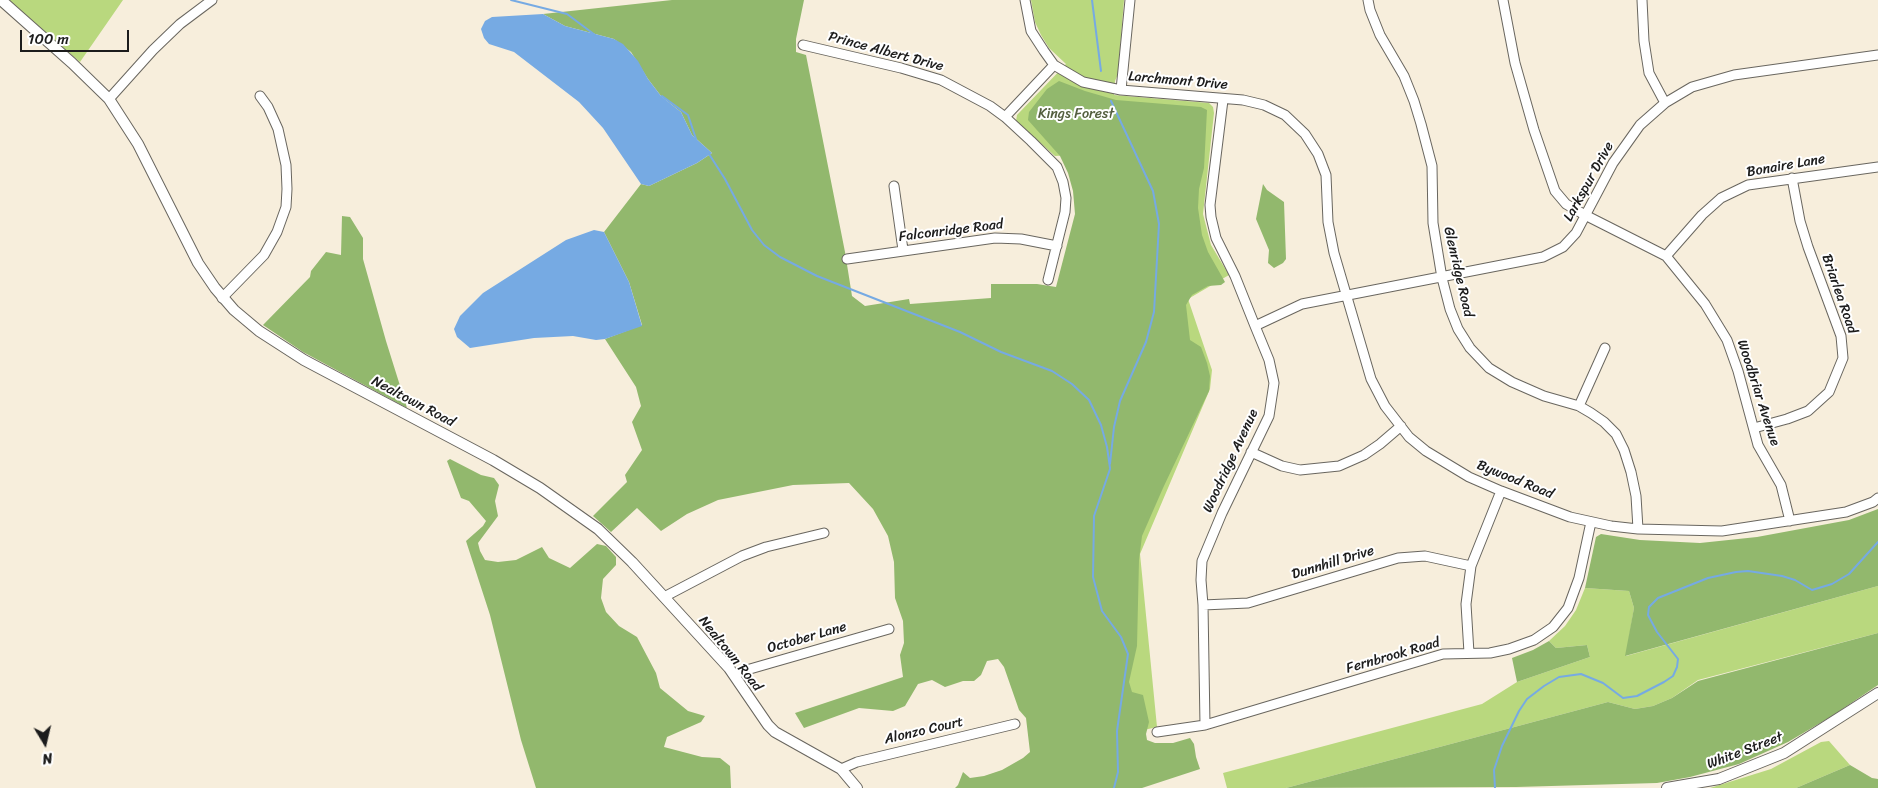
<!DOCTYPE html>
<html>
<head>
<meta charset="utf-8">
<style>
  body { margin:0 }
  #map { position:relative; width:1878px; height:788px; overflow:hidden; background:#f7eedc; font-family:Sriracha,sans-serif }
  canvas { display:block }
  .north { position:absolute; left:20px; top:718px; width:50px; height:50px; -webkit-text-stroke:4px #fff; paint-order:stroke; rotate:171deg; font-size:14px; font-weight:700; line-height:20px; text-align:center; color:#1c1c1c }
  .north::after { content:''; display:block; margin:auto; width:18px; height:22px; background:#1c1c1c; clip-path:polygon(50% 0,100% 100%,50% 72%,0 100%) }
  .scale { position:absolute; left:20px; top:30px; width:109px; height:22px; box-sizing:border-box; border:2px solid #1c1c1c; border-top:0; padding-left:6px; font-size:15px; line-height:18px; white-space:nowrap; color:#1c1c1c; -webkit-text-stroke:4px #fff; paint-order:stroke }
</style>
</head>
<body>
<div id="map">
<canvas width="1878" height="788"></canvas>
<div class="north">N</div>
<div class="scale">100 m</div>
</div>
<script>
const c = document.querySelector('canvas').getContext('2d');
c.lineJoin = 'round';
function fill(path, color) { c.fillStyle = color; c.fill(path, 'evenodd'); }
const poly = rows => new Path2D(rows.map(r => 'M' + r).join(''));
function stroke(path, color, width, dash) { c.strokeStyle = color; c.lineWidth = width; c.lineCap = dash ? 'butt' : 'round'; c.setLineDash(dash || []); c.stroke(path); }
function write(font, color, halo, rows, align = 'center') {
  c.font = font + ' Sriracha,sans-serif'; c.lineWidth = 4; c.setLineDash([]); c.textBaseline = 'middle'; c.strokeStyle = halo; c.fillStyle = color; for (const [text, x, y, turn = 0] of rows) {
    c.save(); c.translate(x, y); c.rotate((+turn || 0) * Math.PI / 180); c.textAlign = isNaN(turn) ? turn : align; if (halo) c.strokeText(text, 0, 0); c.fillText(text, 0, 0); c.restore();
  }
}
fill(poly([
  [10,0,123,0,80,62,9,1],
  [1031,0,1124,0,1118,74,1115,81,1114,95,1209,103,1213,107,1214,113,1203,214,1211,245,1229,275,1188,299,1212,370,1210,389,1140,554,1157,727,1135,732,1094,516,1134,151,1055,156,1016,121,1017,115,1066,64,1049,48,1041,35,1035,22],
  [1878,586,1878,633,1698,680,1672,698,1653,706,1635,709,1608,702,1286,788,1227,788,1223,773,1482,704,1517,682,1590,657,1587,645,1556,648,1549,641,1565,626,1576,610,1585,588,1629,591,1634,608,1626,656],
  [1829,741,1850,765,1796,788,1710,788,1771,769,1821,742]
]), '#b9d87e');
fill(poly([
  [672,0,804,0,796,39,796,52,806,55,845,252,852,296,865,306,909,299,910,304,991,298,991,284,1037,284,1056,287,1075,214,1073,191,1068,173,1060,156,1028,120,1029,112,1047,89,1059,81,1085,91,1116,100,1201,107,1207,110,1204,168,1199,189,1198,208,1202,235,1208,252,1225,282,1221,285,1208,286,1192,295,1186,305,1190,340,1201,347,1207,363,1210,376,1209,391,1163,488,1142,536,1139,560,1137,646,1129,682,1132,692,1143,695,1149,722,1146,734,1147,740,1155,743,1173,743,1190,738,1194,744,1196,757,1200,769,1142,788,955,788,958,785,963,772,970,778,984,776,1002,770,1023,758,1030,752,1026,718,1019,710,1004,667,998,659,987,661,981,675,974,681,963,681,945,687,932,680,918,684,905,706,893,711,859,708,804,728,795,713,903,677,900,655,904,643,903,621,895,598,894,562,888,536,873,509,849,483,793,485,718,500,687,514,661,531,637,508,611,532,593,516,627,482,625,475,642,450,632,422,641,406,636,387,605,339,642,325,629,282,604,232,641,184,649,186,697,163,712,153,692,135,681,112,661,96,648,79,631,52,614,39,565,26,543,14],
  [1263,184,1267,190,1284,202,1286,259,1283,263,1274,268,1268,263,1269,250,1256,219],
  [342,216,350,217,363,238,363,259,386,341,407,408,303,352,263,325,310,277,311,271,326,252,341,255],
  [450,459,481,475,494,478,499,485,495,501,498,516,478,543,480,551,485,560,498,562,516,560,542,547,549,558,570,568,597,544,606,546,616,557,616,565,603,579,601,598,606,612,619,626,637,637,656,673,660,688,688,711,705,716,701,722,667,737,664,747,702,757,720,758,730,766,731,788,536,788,521,740,490,615,466,541,483,526,486,521,469,501,461,498,447,461],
  [1878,509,1878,586,1625,656,1634,608,1629,591,1585,588,1596,537,1601,534,1640,540,1700,543,1757,537,1849,520],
  [1878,633,1878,685,1832,716,1788,742,1739,764,1690,777,1657,783,1516,787,1286,788,1608,702,1635,709,1653,706,1672,698,1698,681],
  [1549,641,1556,648,1587,645,1590,657,1517,682,1512,658,1533,650],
  [1850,765,1872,778,1878,779,1878,788,1796,788]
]), '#92b86d');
fill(poly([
  [543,14,565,26,614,39,623,44,638,61,648,79,661,96,681,112,692,135,712,153,697,163,649,186,641,184,603,128,579,102,514,52,489,44,484,38,481,29,485,21,492,17],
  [594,230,604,232,629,282,642,326,605,339,596,340,573,336,534,338,470,348,457,337,454,329,460,316,483,293,566,240]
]), '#76aae3');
stroke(poly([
  [511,0,567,14,595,35],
  [1092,0,1101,71],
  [662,96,688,115,696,139],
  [709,154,725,179,752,230,764,245,780,257,817,276,960,332,1001,352,1052,371,1072,384,1089,400,1101,425,1107,447,1110,468],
  [1110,464,1114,427,1120,401,1146,342,1154,312,1159,224,1153,191,1111,101],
  [1110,469,1094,516,1093,577,1102,611,1121,637,1128,654,1117,731,1118,772,1114,788],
  [1495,788,1494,770,1502,746,1519,711,1527,699,1544,686,1559,677,1581,674,1603,683,1623,698,1637,696,1664,682,1673,676,1677,667,1678,659,1657,632,1648,615,1649,607,1658,598,1708,578,1736,572,1748,571,1782,576,1795,580,1812,590,1832,584,1849,574,1878,542]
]), '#76aae3', 2);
const minor = poly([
  [1025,0,1031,31,1044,51,1054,65,1083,82,1121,90,1243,100,1264,105,1285,115,1305,134,1318,154,1326,175,1328,222,1334,253,1371,379,1385,406,1409,437,1426,451,1469,477,1501,491,1570,517,1611,526,1638,529,1722,531,1846,512,1873,502,1878,498],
  [1368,0,1370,10,1380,35,1404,76,1414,101,1421,124,1432,166,1433,223,1442,278,1450,309,1458,329,1470,348,1489,368,1512,382,1544,396,1579,406,1591,413,1604,422,1616,434,1624,450,1631,472,1636,496,1638,529],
  [1503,0,1515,63,1534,130,1555,191,1566,204,1585,215,1666,256,1705,304,1727,340,1738,371,1758,445,1781,485,1790,521],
  [1642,0,1644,41,1649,73,1665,103],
  [803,45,901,68,941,80,990,106,1005,117,1031,141,1057,167,1063,182,1066,198,1065,212,1048,280],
  [1121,90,1130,0],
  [109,99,153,50,180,24,212,0],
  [1005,117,1054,65],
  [894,186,903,250],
  [1666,256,1702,215,1721,198,1748,185,1878,167],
  [847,259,995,238,1021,239,1057,246],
  [222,298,264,255,277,232,286,207,287,189,286,165,278,129,268,107,260,96],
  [1255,326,1302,304,1543,257,1563,247,1576,233,1613,163,1640,125,1665,103,1692,87,1734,75,1878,55],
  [1579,406,1605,348],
  [1754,428,1787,419,1808,411,1829,392,1843,358,1841,336,1808,247,1800,221,1792,178],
  [1251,452,1282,466,1300,470,1339,466,1364,455,1380,444,1401,426],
  [664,597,742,556,766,547,824,533],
  [1203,605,1248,603,1398,558,1425,556,1471,566],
  [1469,653,1466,604,1471,566,1501,491],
  [734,675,743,671,889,629],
  [1205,725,1203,605,1201,580,1202,561,1222,513,1269,416,1274,383,1269,360,1255,326,1235,276,1216,238,1211,217,1210,205,1223,100],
  [1157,732,1205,725,1443,654,1490,653,1509,649,1534,640,1553,627,1568,608,1579,578,1591,522],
  [841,769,857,762,1015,724]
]);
const tertiary = poly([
  [1,0,72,63,109,99,138,144,198,263,215,288,234,310,259,331,304,360,493,460,540,488,598,529,632,562,729,668,768,725,775,732,841,769,857,788],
  [1667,788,1719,779,1784,753,1878,693]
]);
stroke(minor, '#69665f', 11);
stroke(tertiary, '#69665f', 12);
stroke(minor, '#fff', 9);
stroke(tertiary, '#fff', 10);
write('14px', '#1c1c1c', '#fff', [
  ["Prince Albert Drive",886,52,15],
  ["Larchmont Drive",1178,81,5],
  ["Bonaire Lane",1786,166,-10],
  ["Larkspur Drive",1589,182,-61],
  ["Falconridge Road",951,231,-7],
  ["Glenridge Road",1458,272,77],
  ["Briarlea Road",1839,294,71],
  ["Woodbriar Avenue",1758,393,72],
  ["Nealtown Road",413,402,28],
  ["Woodridge Avenue",1231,461,-65],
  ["Bywood Road",1515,480,22],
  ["Dunnhill Drive",1333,563,-17],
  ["October Lane",807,638,-16],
  ["Nealtown Road",730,654,51],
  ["Fernbrook Road",1393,656,-16],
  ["Alonzo Court",924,731,-13],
  ["White Street",1745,751,-21]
]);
write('14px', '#535e3e', '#fff', [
  ["Kings Forest",1076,114]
]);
</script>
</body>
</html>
